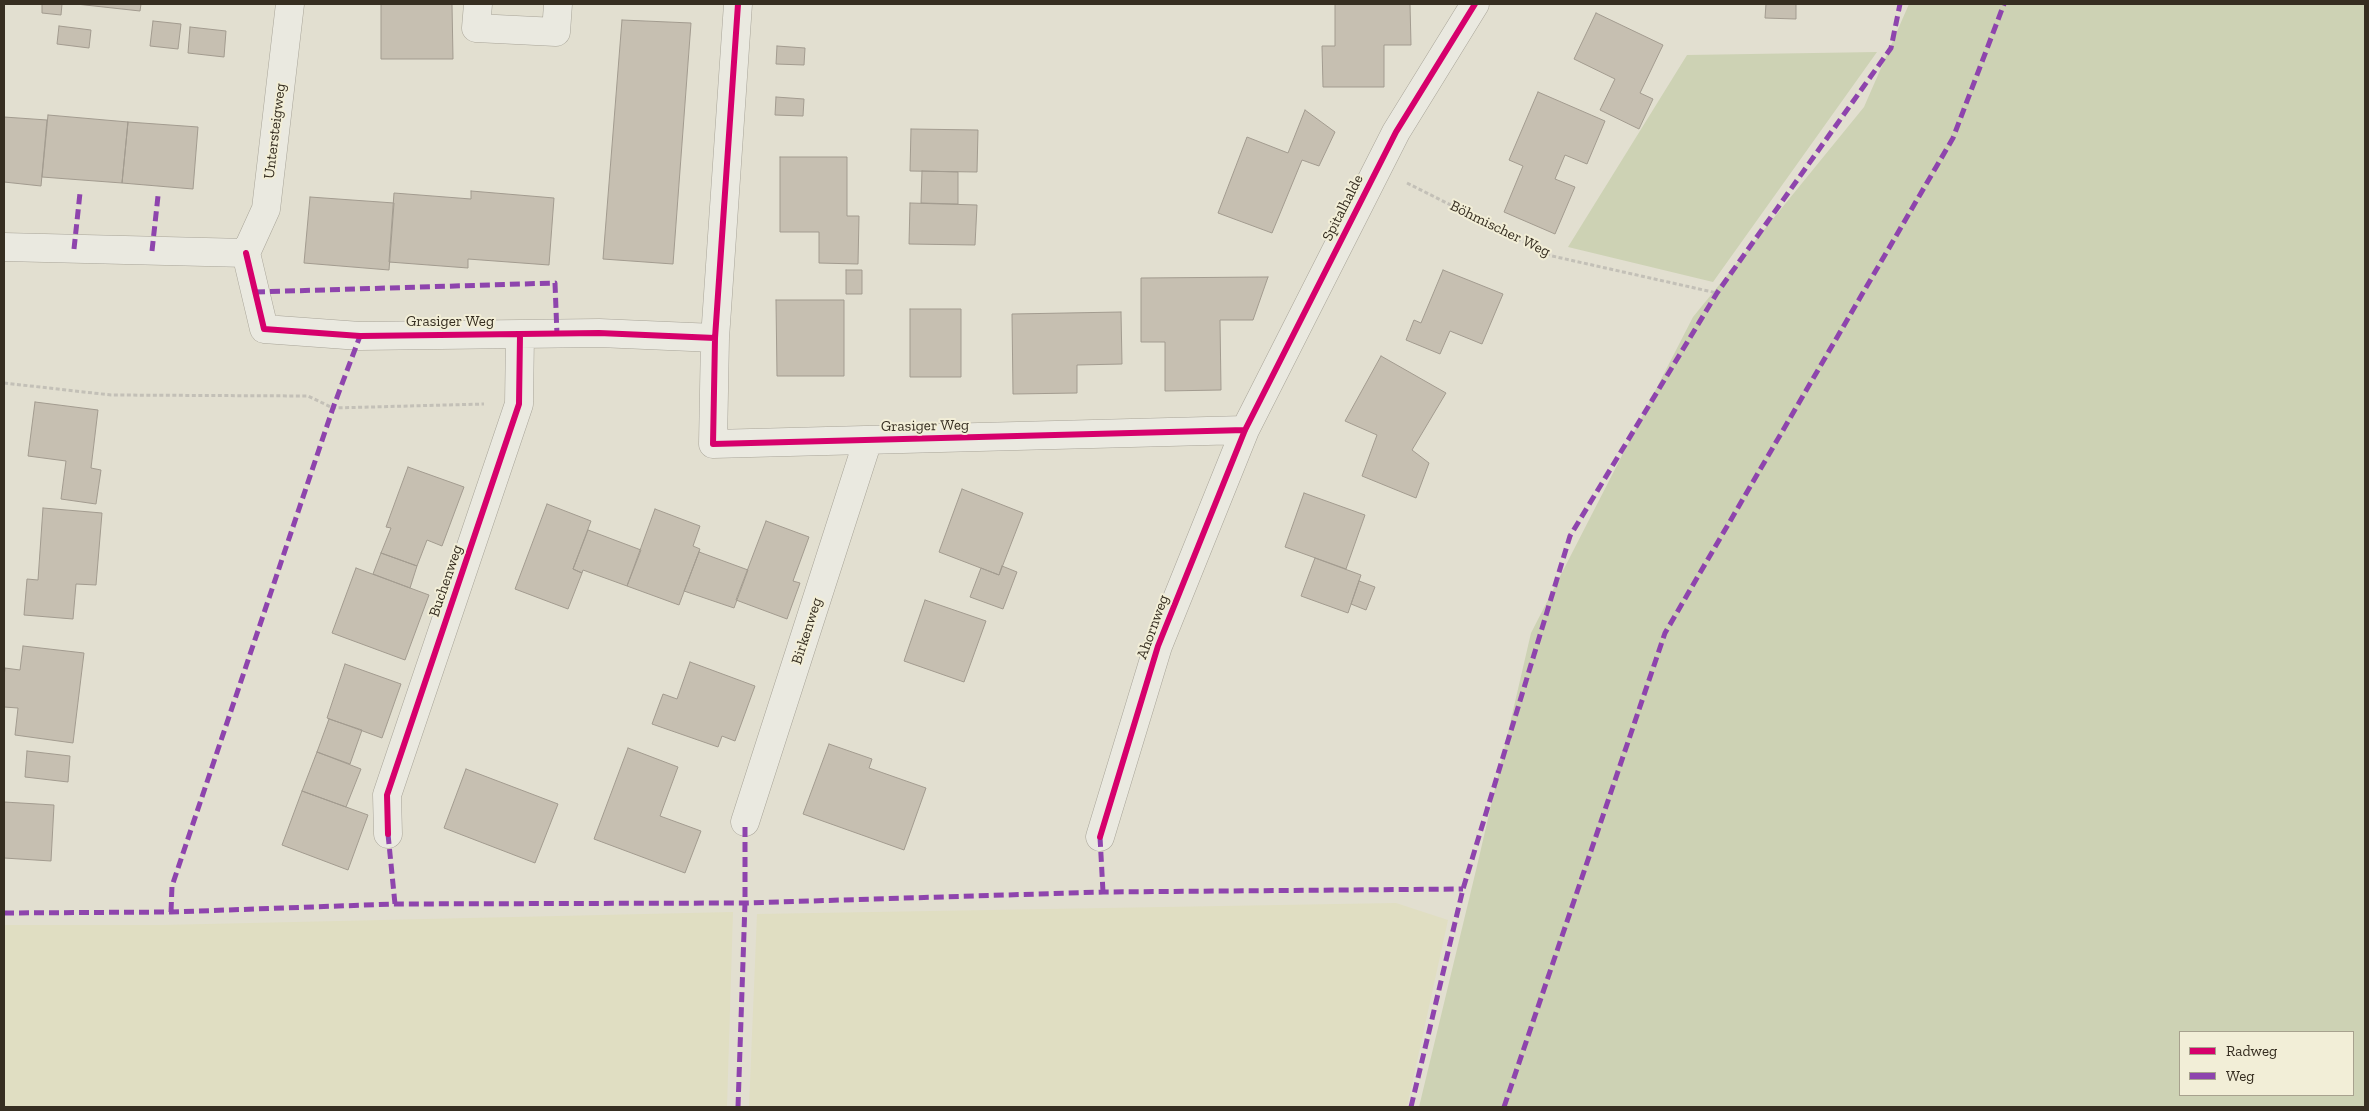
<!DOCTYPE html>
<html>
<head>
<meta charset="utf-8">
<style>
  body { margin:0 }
  #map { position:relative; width:2369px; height:1111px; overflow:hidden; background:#e2dfd0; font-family:"Zilla Slab",serif }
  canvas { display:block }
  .frame { position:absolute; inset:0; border:5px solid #362e21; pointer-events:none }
  .legend { position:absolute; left:2179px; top:1031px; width:175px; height:65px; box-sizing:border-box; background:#f2eed7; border:1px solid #a7a18e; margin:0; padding:6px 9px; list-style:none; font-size:15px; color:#362e21 }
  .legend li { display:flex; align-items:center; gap:10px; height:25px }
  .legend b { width:25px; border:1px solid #a7a18e }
</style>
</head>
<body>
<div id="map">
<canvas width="2369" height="1111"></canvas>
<div class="frame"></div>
<ul class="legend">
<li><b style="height:6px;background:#d6006c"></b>Radweg</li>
<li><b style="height:6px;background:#8e44ad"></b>Weg</li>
</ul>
</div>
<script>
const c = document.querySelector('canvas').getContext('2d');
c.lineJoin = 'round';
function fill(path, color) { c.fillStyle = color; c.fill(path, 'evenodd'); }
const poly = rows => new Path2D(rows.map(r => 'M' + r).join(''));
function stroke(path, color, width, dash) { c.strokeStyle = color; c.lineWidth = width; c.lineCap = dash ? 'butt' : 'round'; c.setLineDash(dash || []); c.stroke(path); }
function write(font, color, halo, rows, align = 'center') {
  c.font = font + ' "Zilla Slab",serif'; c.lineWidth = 4; c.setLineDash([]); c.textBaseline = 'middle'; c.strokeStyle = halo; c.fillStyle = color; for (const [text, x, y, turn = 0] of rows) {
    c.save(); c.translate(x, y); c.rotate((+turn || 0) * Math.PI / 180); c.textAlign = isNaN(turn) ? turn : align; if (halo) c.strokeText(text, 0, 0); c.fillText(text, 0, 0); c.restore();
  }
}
fill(poly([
  [1396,903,1448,920,1407,1107,749,1107,757,914],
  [733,912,727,1107,4,1107,4,925,163,925]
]), '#e0dec2');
fill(poly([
  [1909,4,2365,4,2365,1107,1419,1107,1477,866,1531,633,1693,317,1864,107],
  [2180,1032,2353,1032,2353,1095,2180,1095],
  [1877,52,1713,282,1568,247,1687,55]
]), '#cdd2b4');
const building = poly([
  [42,4,62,4,61,15,42,13,42,4],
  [76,4,141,4,140,11,76,4],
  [381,4,452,4,453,59,381,59,381,4],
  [1335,4,1410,4,1411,45,1384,45,1384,87,1323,87,1322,46,1335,46,1335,4],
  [1766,4,1796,4,1796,19,1765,18,1766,4],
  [1596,13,1663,45,1640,93,1653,99,1639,129,1600,110,1615,79,1574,59,1596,13],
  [622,20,691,23,673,264,603,259,622,20],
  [153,21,181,24,178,49,150,46,153,21],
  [59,26,91,30,89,48,57,44,59,26],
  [190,27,226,31,224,57,188,53,190,27],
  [777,46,805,48,804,65,776,64,777,46],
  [1538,92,1605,121,1587,164,1565,155,1555,179,1575,187,1555,234,1504,212,1523,166,1509,160,1538,92],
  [776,97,804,99,803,116,775,115,776,97],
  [1305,110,1335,132,1319,166,1302,160,1272,233,1218,213,1247,137,1288,153,1305,110],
  [48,115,128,122,122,183,42,177,48,115],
  [4,117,47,120,41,186,4,182,4,117],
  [128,122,198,127,193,189,122,183,128,122],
  [911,129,978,130,977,172,910,171,911,129],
  [780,157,847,157,847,216,859,216,858,264,819,263,819,232,780,232,780,157],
  [922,171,958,172,958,204,921,203,922,171],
  [471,191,554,198,549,265,468,259,468,268,389,262,394,193,471,199,471,191],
  [310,197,394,203,389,270,304,263,310,197],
  [910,203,977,205,975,245,909,244,910,203],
  [846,270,862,270,862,294,846,294,846,270],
  [1443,270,1503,294,1482,344,1450,331,1440,354,1406,340,1414,320,1421,323,1443,270],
  [1268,277,1253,320,1220,320,1221,390,1165,391,1165,342,1141,342,1141,278,1268,277],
  [776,300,844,300,844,376,777,376,776,300],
  [910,309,961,309,961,377,910,377,910,309],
  [1121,312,1122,364,1077,365,1077,393,1013,394,1012,314,1121,312],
  [1381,356,1446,393,1412,450,1429,463,1416,498,1362,476,1377,435,1345,421,1381,356],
  [35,402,98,410,91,468,101,470,96,504,61,499,66,461,28,456,35,402],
  [408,467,464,487,442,546,427,540,417,566,381,553,391,528,386,527,408,467],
  [962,489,1023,513,999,575,939,552,962,489],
  [1304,493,1365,515,1346,569,1285,547,1304,493],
  [547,504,591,521,573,569,582,573,568,609,515,589,547,504],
  [43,508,102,513,96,585,76,584,73,619,24,615,27,579,38,580,43,508],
  [655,509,700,526,693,546,700,549,679,605,627,586,655,509],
  [766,521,809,537,793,581,800,583,787,619,736,600,766,521],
  [588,530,641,550,627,586,583,570,582,573,573,569,588,530],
  [699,552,748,570,734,608,684,591,699,552],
  [381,553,417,566,410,588,373,574,381,553],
  [1315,558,1361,575,1348,613,1301,596,1315,558],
  [1002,566,1017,572,1003,609,970,597,981,568,999,575,1002,566],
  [356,568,429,595,405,660,332,633,356,568],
  [1359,581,1375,587,1366,610,1351,604,1359,581],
  [925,600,986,621,964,682,904,661,925,600],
  [23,646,84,653,73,743,15,735,18,708,4,707,4,677,5,668,20,670,23,646],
  [690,662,755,686,735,741,722,736,718,747,652,724,663,694,677,699,690,662],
  [345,664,401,684,382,738,327,718,345,664],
  [329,719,362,730,350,764,317,752,329,719],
  [829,744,872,759,869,768,926,788,904,850,803,814,829,744],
  [628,748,678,767,660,816,701,831,685,873,594,839,628,748],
  [27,751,70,756,68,782,25,777,27,751],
  [317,752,361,769,346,807,302,791,317,752],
  [466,769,558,804,535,863,444,828,466,769],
  [302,791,368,815,348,870,282,845,302,791],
  [4,802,54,805,51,861,4,858,4,802]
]);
fill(building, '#c6bfb1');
stroke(building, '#a29b8f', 1);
const minor = poly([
  [478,4,476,28,556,32,558,4],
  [738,4,715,338,713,444,1245,430],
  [4,247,246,253],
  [246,253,264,329,360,336,599,333,715,338],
  [246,253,266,209,290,4],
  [745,822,868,440],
  [388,834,387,795,519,404,520,335],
  [1100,837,1158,646,1245,430,1396,132,1475,4]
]);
stroke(minor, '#a8a498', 29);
stroke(poly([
  [1407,183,1552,256,1717,293],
  [4,383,111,395,308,396,333,408,484,404]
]), '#c3c0b7', 3, [4, 2.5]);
stroke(minor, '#eae9e0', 28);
stroke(poly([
  [74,249,80,193],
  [152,251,158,196],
  [255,292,555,283,557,335],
  [388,834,395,904],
  [1100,837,1103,892],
  [171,912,172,886,333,408,360,336],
  [4,913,171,912,395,904,745,903,1103,892,1463,889],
  [738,1107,745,903,745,822],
  [1411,1107,1463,889,1570,536,1717,293,1891,48,1900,4],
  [1504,1107,1665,633,1953,138,2004,4]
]), '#8e44ad', 5, [10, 5]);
stroke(poly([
  [738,4,715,338,713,444,1245,430],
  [246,253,264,329,360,336,599,333,715,338],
  [388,834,387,795,519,404,520,335],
  [1100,837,1158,646,1245,430,1396,132,1475,4]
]), '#d6006c', 6);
write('15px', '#362e21', '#f2eed7', [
  ["Untersteigweg",275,131,-83],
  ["Spitalhalde",1343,208,-63],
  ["Böhmischer Weg",1500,229,26],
  ["Grasiger Weg",450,322],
  ["Grasiger Weg",925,426,-1],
  ["Buchenweg",446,581,-71],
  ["Ahornweg",1153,627,-70],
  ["Birkenweg",807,631,-72]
]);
</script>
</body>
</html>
